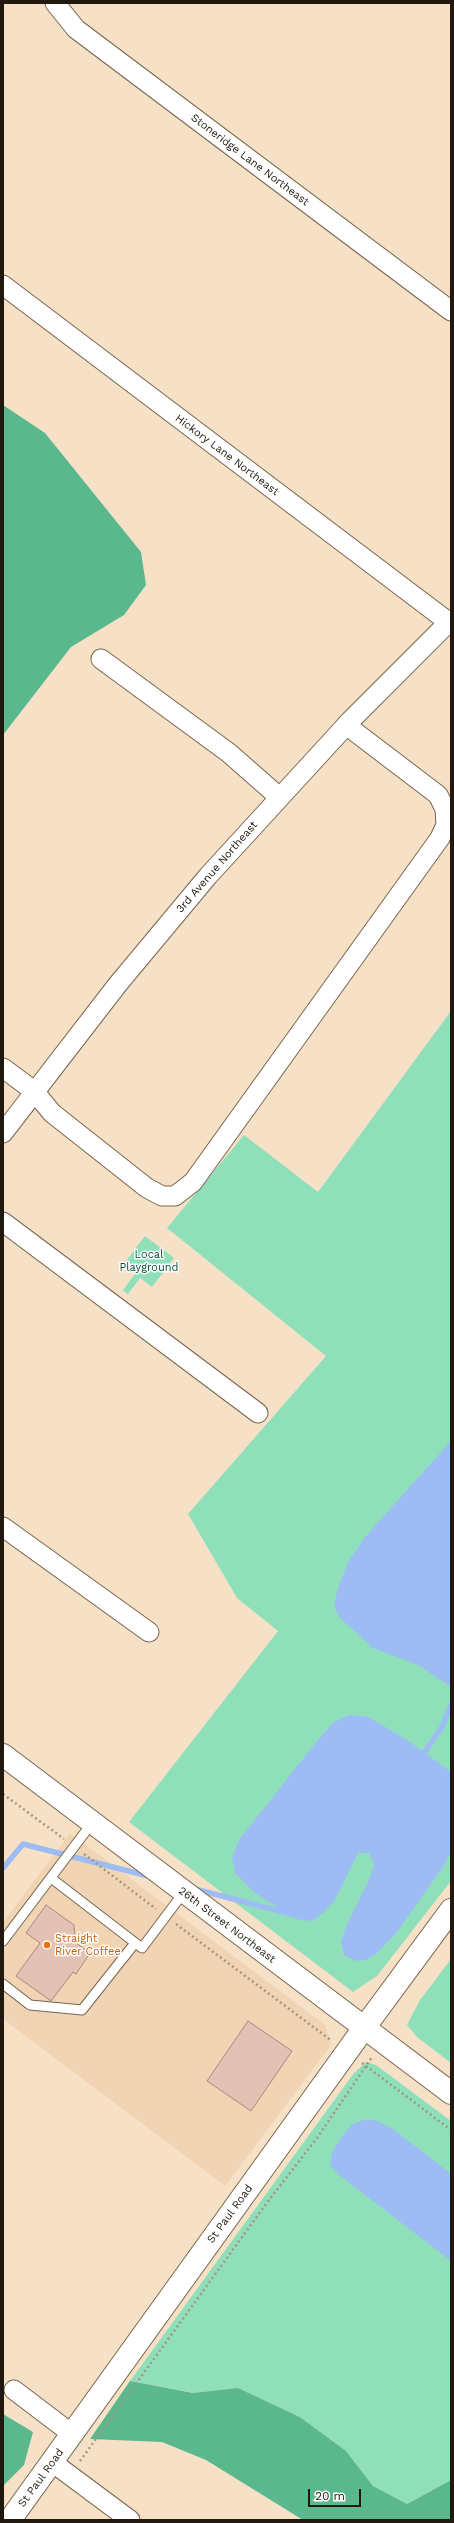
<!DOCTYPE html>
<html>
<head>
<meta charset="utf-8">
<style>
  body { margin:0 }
  #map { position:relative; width:454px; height:2523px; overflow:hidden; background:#f7e1c6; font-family:"Work Sans",sans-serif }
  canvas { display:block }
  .frame { position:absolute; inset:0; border:4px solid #21190f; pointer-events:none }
  .scale { position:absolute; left:308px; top:2489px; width:53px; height:18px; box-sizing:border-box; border:2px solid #21190f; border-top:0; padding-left:5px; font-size:12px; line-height:14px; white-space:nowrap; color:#21190f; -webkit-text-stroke:3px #fff; paint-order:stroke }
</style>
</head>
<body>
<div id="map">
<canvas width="454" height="2523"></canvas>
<div class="frame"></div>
<div class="scale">20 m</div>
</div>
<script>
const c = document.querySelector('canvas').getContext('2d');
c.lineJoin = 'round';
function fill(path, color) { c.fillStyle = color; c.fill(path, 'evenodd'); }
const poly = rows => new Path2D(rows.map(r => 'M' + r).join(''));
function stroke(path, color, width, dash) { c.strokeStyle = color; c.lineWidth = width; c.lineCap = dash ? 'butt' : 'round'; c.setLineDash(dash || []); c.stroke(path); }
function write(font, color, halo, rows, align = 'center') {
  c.font = font + ' "Work Sans",sans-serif'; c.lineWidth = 3; c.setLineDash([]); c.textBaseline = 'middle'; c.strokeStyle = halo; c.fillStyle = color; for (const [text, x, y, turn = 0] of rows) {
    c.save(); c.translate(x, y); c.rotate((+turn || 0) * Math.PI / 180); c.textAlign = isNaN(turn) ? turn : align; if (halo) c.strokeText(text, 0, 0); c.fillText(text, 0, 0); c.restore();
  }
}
fill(poly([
  [70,1833,325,2025,331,2045,225,2186,3,2019,3,1922]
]), '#f0d4b3');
fill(poly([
  [451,1011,451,1881,377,1976,353,1992,129,1822,278,1631,237,1598,188,1514,326,1356,167,1228,244,1135,318,1192],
  [145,1236,174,1258,152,1287,140,1278,128,1294,123,1290,135,1274,123,1265],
  [451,1959,451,2063,417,2037,407,2025,420,2000],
  [366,2062,376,2065,451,2121,451,2480,407,2504,373,2486,346,2451,300,2417,238,2388,194,2393,130,2381,354,2073]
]), '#8fe0ba');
fill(poly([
  [3,405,45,433,141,552,146,585,124,615,71,647,3,735],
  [130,2381,193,2393,238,2388,300,2417,346,2451,373,2486,407,2504,451,2480,451,2520,303,2520,206,2460,162,2442,90,2439],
  [3,2414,33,2432,24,2465,4,2485]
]), '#5ab88f');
fill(poly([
  [451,1441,451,1687,418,1665,373,1648,339,1617,334,1606,338,1588,348,1562,365,1537],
  [349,1715,369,1717,410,1742,451,1772,451,1852,443,1867,397,1932,376,1954,366,1960,356,1961,344,1955,341,1942,347,1924,369,1880,374,1865,369,1853,358,1853,335,1900,323,1913,312,1921,296,1919,255,1893,235,1873,232,1858,239,1840,317,1741,334,1722],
  [363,2120,375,2120,393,2129,451,2174,451,2261,338,2174,330,2165,332,2152,341,2138,351,2125]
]), '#9dbcf4');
stroke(poly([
  [421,1757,442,1727,451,1705],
  [3,1868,23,1844,152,1877],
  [195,1889,295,1915]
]), '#9dbcf4', 5.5);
const building = poly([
  [46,1905,74,1925,75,1942,90,1953,76,1974,73,1972,51,2001,16,1976,40,1943,26,1933,46,1905],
  [248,2021,292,2051,251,2111,207,2081,248,2021]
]);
fill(building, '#e3c1b4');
stroke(building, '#aa8a7d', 1);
const service = poly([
  [51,1878,142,1948,184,1892],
  [3,1941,92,1823],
  [3,1984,30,2005,82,2010,135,1943]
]);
const minor = poly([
  [55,3,76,29,451,311],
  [3,285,451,624],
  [101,659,229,753,279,797],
  [3,1068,34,1091,52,1113,147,1188,162,1196,175,1196,193,1182,440,838,446,825,445,809,438,795,346,725],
  [3,1133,118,984,208,876,350,721,451,620],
  [3,1222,258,1413],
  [3,1527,149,1632],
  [14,2390,72,2434],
  [52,2462,130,2520]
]);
const tertiary = poly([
  [10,2520,364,2028,451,1910]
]);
const secondary = poly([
  [3,1755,451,2093]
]);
stroke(service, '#78654d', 11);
stroke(minor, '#78654d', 21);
stroke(tertiary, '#78654d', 24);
stroke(secondary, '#78654d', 24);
stroke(poly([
  [3,1794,64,1839],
  [84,1854,156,1909],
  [176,1924,332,2041],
  [362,2063,451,2130],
  [80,2461,266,2204,317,2138,372,2057]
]), '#a69581', 2.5, [2, 3]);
stroke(service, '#fff', 9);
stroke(minor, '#fff', 19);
stroke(tertiary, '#fff', 22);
stroke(secondary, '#fff', 22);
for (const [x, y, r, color] of [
  [47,1945,4,"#e8710a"]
]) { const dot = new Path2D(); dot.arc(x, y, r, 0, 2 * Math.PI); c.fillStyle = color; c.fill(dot); stroke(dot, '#fff', 1.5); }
write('11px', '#21190f', '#fff', [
  ["Stoneridge Lane Northeast",250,160,37],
  ["Hickory Lane Northeast",227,455,37],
  ["3rd Avenue Northeast",217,867,-49],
  ["26th Street Northeast",227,1925,37],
  ["St Paul Road",230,2214,-54],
  ["St Paul Road",41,2478,-54]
]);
write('11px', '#005136', '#fff', [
  ["Local",149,1255],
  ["Playground",149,1268]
]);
write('11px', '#c56008', '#fff', [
  ["Straight",55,1939],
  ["River Coffee",55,1952]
], 'left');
</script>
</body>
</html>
